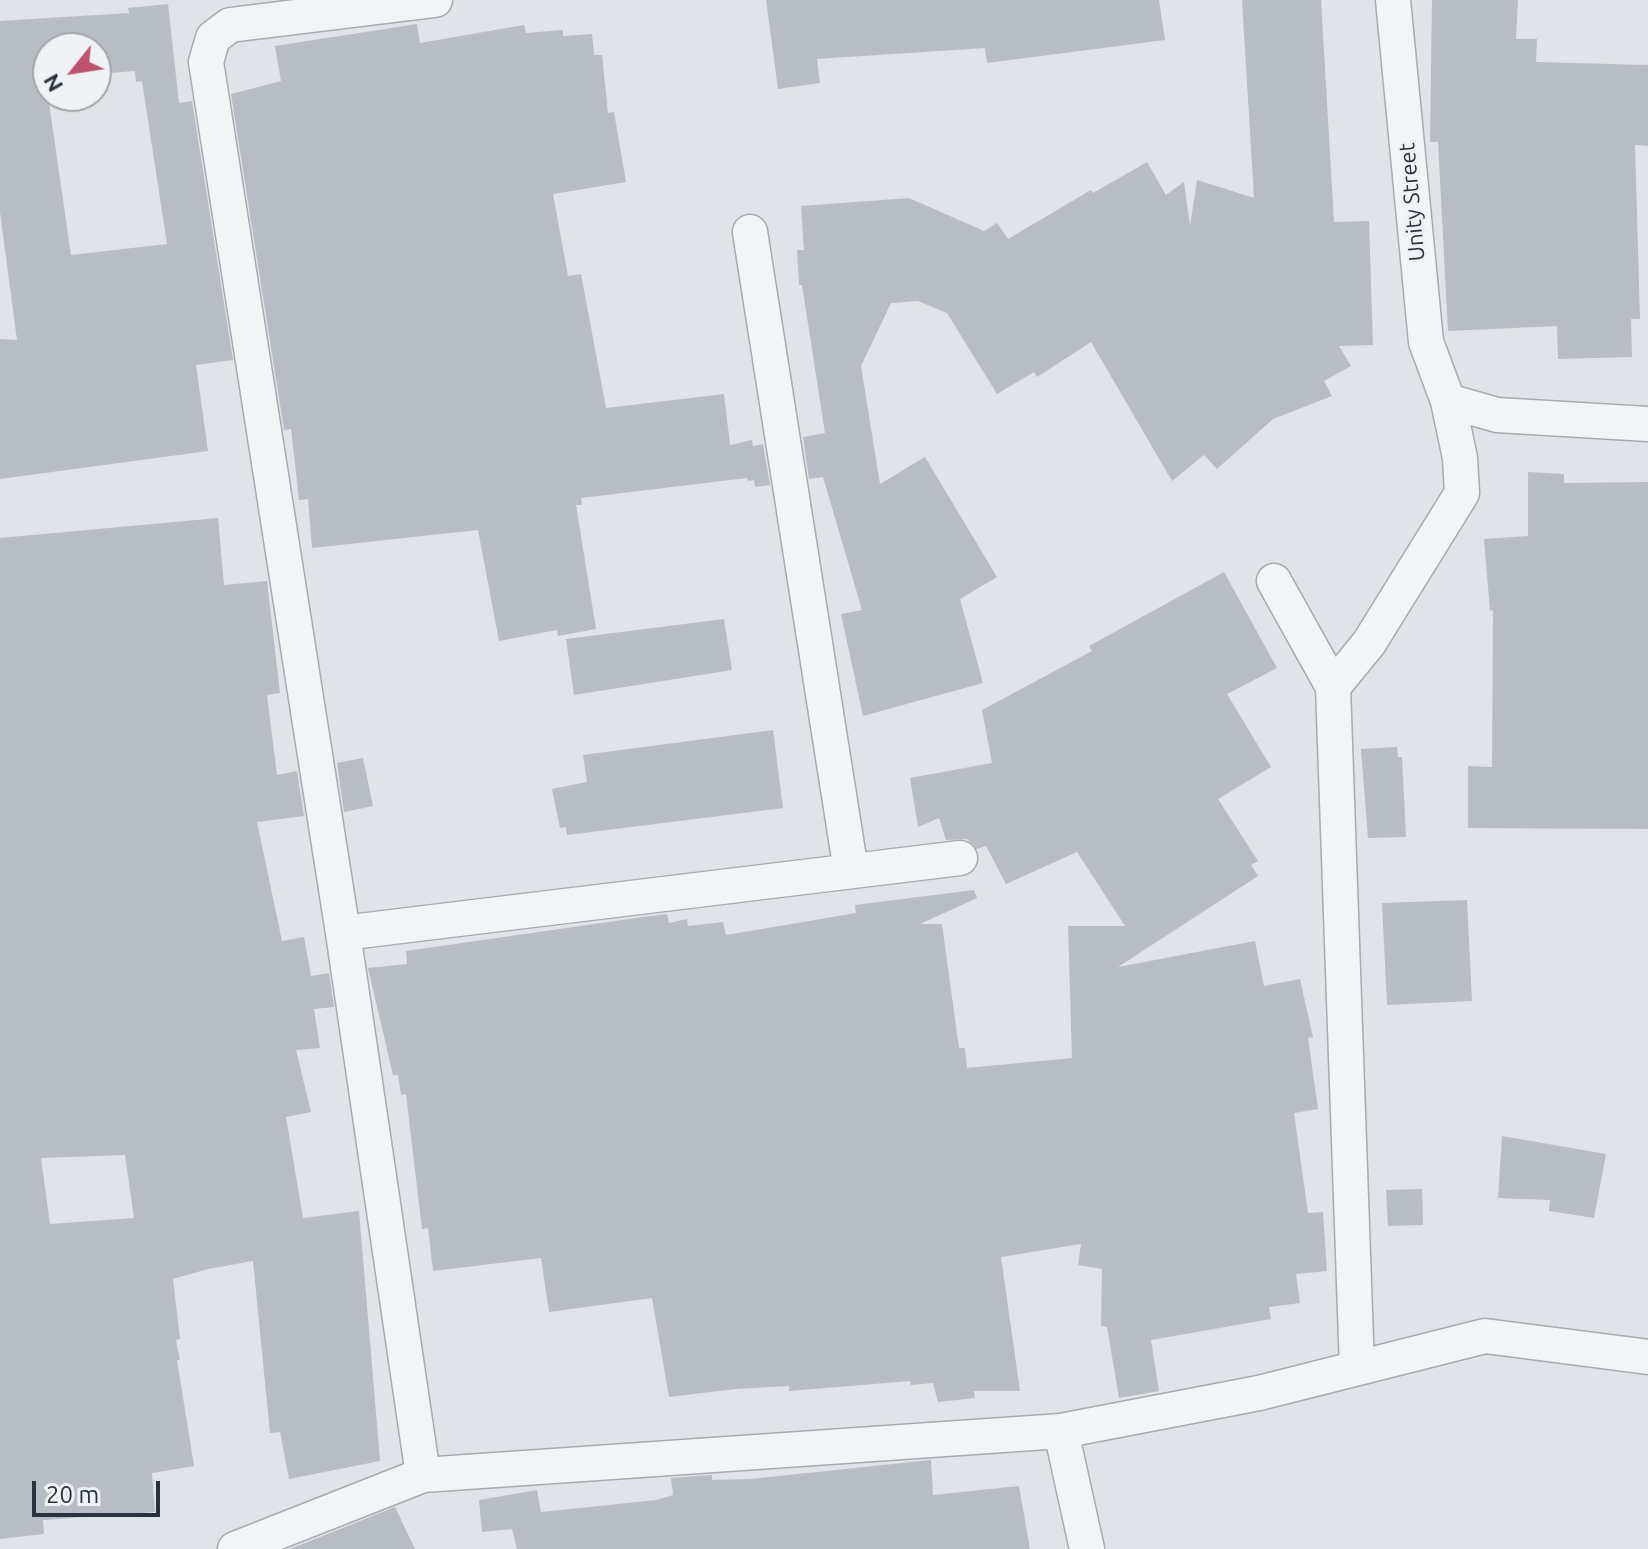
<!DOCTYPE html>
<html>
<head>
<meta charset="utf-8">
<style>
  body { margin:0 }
  #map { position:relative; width:1648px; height:1549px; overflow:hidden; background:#e0e3e7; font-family:Ubuntu,sans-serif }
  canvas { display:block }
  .north { position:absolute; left:32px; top:32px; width:80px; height:80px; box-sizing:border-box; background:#eff2f5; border:2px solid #a0a6ab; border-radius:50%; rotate:240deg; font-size:22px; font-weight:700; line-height:32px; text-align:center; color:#2a333d }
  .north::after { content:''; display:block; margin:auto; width:28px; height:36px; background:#be536f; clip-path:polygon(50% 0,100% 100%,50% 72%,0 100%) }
  .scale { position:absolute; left:32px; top:1481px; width:128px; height:36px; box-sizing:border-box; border:4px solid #2a333d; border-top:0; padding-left:10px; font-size:24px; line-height:28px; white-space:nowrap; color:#2a333d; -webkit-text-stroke:6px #eff2f5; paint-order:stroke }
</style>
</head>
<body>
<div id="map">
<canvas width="1648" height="1549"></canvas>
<div class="north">N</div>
<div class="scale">20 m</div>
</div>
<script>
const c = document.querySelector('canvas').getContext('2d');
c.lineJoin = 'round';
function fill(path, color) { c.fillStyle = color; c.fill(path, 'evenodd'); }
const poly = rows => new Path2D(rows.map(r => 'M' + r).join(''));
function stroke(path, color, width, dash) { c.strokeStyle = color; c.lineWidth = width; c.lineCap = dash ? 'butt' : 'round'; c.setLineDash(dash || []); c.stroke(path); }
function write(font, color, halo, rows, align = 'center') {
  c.font = font + ' Ubuntu,sans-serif'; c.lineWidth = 6; c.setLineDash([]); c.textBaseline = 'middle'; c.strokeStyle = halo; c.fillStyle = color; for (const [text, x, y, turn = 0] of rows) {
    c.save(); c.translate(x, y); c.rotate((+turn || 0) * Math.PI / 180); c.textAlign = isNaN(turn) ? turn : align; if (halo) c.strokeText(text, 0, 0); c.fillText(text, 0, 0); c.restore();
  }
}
fill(poly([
  [766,0,1159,0,1165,40,987,63,985,48,817,59,820,83,778,89],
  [1242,0,1321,0,1334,222,1369,221,1373,345,1339,346,1351,366,1324,381,1332,396,1273,419,1217,469,1204,455,1172,481,1091,342,1037,377,1034,372,997,394,947,313,918,301,891,303,861,366,880,484,925,457,997,577,960,599,983,683,863,716,841,614,862,610,823,477,809,479,803,437,825,433,802,285,799,285,797,250,804,250,801,206,909,198,984,231,997,223,1008,239,1091,190,1093,193,1147,162,1166,195,1184,182,1190,226,1197,180,1254,198],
  [1432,0,1518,0,1516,39,1537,39,1536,62,1648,65,1648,146,1635,145,1640,319,1631,319,1632,357,1558,359,1557,326,1448,331,1438,142,1430,142],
  [168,4,179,103,192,101,233,360,196,365,208,451,0,479,0,339,17,340,0,212,0,21,129,13,128,8],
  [48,48,96,48,96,74,135,71,136,82,142,81,167,244,71,255,48,96],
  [417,24,420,43,524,25,526,33,563,30,563,36,592,34,594,55,602,55,608,113,614,112,626,182,553,194,568,276,581,274,606,408,724,394,730,445,752,440,753,446,763,444,770,485,755,487,754,480,748,481,747,478,581,498,582,505,576,505,596,629,558,636,557,630,499,641,478,530,312,548,308,499,299,500,291,429,284,430,231,94,281,81,275,46],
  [1528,472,1564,474,1564,483,1648,482,1648,829,1468,828,1468,766,1492,767,1493,610,1490,611,1484,539,1528,536],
  [218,518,224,585,267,581,280,693,267,695,277,775,297,771,304,816,257,822,282,941,304,937,311,976,329,973,334,1007,314,1009,320,1048,296,1050,311,1112,286,1117,303,1218,359,1211,380,1461,289,1479,280,1432,270,1433,253,1261,208,1269,173,1279,180,1339,176,1340,180,1360,177,1360,194,1466,152,1473,155,1512,43,1520,44,1534,0,1539,0,538],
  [125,1155,134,1218,50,1224,41,1158],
  [1224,572,1277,668,1227,694,1271,767,1218,799,1258,861,1251,865,1258,876,1118,967,1255,941,1264,986,1300,979,1313,1037,1308,1038,1318,1109,1294,1113,1308,1213,1323,1212,1327,1271,1296,1274,1300,1303,1269,1307,1271,1319,1151,1340,1159,1391,1119,1398,1107,1327,1101,1326,1102,1269,1078,1265,1081,1244,1001,1257,1020,1391,974,1391,975,1398,938,1402,933,1383,911,1385,910,1381,789,1391,789,1386,736,1389,669,1397,652,1298,549,1312,541,1258,433,1271,428,1228,422,1229,406,1094,401,1095,398,1075,393,1075,368,968,407,964,406,951,650,916,667,914,669,923,687,919,688,926,723,922,726,935,856,913,855,905,974,890,977,898,920,924,942,924,959,1048,965,1048,967,1068,1072,1058,1068,926,1125,926,1077,852,1006,884,986,846,977,849,967,839,946,840,939,818,918,827,910,778,992,763,982,710,1092,651,1089,646],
  [724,619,732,670,574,695,566,639],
  [773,730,783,808,567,835,566,827,560,828,552,789,587,782,583,755],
  [1397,747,1398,757,1402,757,1406,837,1368,838,1361,749],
  [363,758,373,806,344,812,337,763],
  [1467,900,1472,1001,1387,1005,1382,903],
  [1502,1136,1606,1154,1594,1218,1549,1211,1550,1200,1498,1198],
  [1422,1189,1423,1225,1388,1226,1386,1190],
  [931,1460,933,1495,1019,1486,1030,1549,517,1549,512,1529,482,1532,479,1500,537,1490,541,1512,656,1500,673,1495,671,1478,712,1475,712,1480,750,1479],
  [395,1507,415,1549,290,1549]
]), '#b8bdc3');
const street = poly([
  [750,232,851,871],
  [1448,401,1497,415,1648,424],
  [1274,581,1333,687,1357,1368],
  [1333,687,1369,643,1462,493,1460,458,1448,401,1426,342,1393,0],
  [343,933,960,858],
  [1061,1431,1087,1549],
  [423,1475,343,933,206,62,213,38,230,25,435,0],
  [235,1549,423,1475,1061,1431,1259,1393,1485,1336,1648,1357]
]);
stroke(street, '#a6abb1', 37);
stroke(street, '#f2f4f6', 34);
write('22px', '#2a333d', '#eff2f5', [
  ["Unity Street",1412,202,-95]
]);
</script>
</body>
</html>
